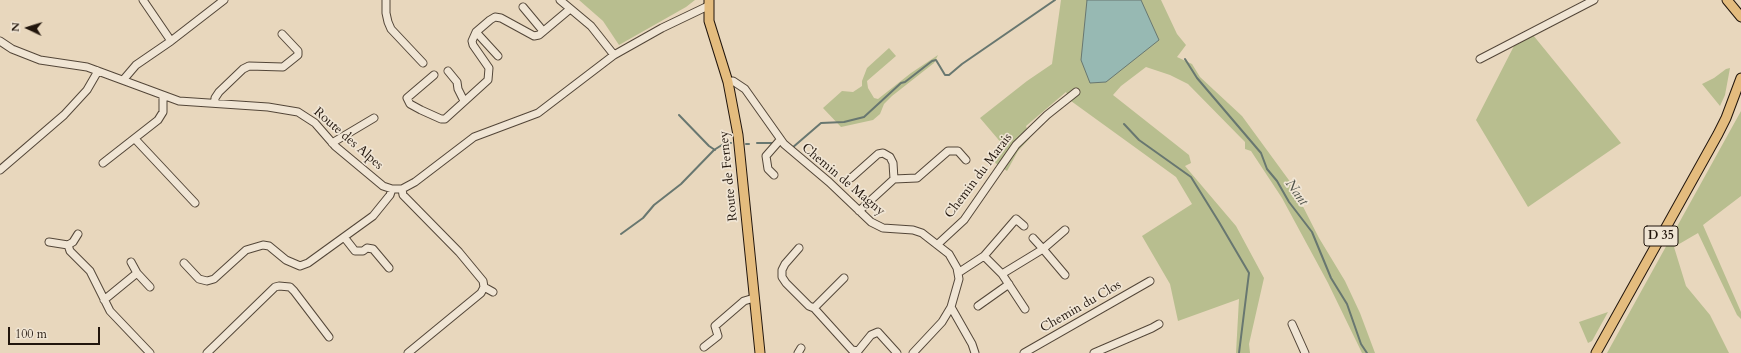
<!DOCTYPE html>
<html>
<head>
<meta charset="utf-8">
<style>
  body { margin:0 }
  #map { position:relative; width:1741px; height:353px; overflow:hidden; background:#e8d7bd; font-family:Cardo,serif }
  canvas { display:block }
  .north { position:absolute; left:8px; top:8px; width:40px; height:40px; -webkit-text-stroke:3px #f0e5d4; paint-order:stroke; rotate:274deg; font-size:11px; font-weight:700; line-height:16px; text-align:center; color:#21150c }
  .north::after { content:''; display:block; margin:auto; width:14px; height:18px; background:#21150c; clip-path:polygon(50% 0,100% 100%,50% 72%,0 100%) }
  .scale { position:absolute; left:8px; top:327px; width:92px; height:18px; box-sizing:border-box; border:2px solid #21150c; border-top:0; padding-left:5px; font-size:12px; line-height:14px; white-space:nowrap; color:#21150c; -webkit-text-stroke:3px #f0e5d4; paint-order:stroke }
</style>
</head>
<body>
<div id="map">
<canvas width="1741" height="353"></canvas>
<div class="north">N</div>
<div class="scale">100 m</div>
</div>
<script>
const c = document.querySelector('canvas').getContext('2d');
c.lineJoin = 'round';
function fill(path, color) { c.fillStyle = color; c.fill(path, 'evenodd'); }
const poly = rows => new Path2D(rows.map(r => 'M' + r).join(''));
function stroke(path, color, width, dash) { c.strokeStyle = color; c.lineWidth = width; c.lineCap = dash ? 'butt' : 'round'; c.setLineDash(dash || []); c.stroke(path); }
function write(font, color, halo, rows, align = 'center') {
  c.font = font + ' Cardo,serif'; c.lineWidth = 3.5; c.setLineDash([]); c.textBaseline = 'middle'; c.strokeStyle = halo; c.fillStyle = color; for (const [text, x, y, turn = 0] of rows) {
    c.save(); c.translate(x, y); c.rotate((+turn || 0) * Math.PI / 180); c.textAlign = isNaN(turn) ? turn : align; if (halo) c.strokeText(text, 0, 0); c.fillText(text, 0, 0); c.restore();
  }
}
fill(poly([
  [579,0,695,0,686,7,619,45,603,21],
  [1061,0,1161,0,1177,34,1186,45,1177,57,1192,64,1200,77,1242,116,1291,183,1319,238,1345,281,1360,313,1375,353,1362,353,1328,283,1282,198,1251,151,1245,149,1245,142,1188,84,1170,75,1146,67,1121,86,1113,95,1189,155,1191,163,1185,166,1236,226,1264,278,1249,344,1250,353,1236,353,1239,299,1178,321,1170,284,1142,236,1192,204,1176,177,1071,101,1066,92,1026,126,1030,138,1018,151,1007,171,994,162,1003,145,980,118,1027,81,1052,64],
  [1533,35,1621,143,1528,207,1476,120,1514,46],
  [889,48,896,56,867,81,868,88,874,98,878,99,911,73,938,55,934,63,892,96,884,104,880,114,873,120,841,127,823,108,842,91,853,92,862,86,862,81,867,68],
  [1730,68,1725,95,1720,106,1702,84,1714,78,1726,69],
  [1741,111,1741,196,1703,225,1741,312,1741,319,1737,315,1698,233,1674,247,1686,286,1710,315,1729,353,1607,353],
  [1608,312,1592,341,1588,343,1579,322]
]), '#b8be8f');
const water = poly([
  [1087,0,1141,0,1159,40,1106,82,1090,83,1081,60,1087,0]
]);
fill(water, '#97b9b3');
stroke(water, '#687770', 1);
stroke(poly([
  [1185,59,1197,78,1261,153,1267,169,1277,181,1289,202,1312,232,1331,278,1347,304,1361,344,1367,353],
  [679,115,709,146,715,150],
  [1124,124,1139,140,1191,177,1219,222,1249,273,1239,353],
  [757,143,773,143],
  [746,144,749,144],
  [792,148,821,123,844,122,864,117,901,83,905,82,932,61,936,60,945,75,949,75,962,64,1055,0],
  [621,234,643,218,654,205,681,184,714,150,725,143,731,143]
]), '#687770', 2);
const minor = poly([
  [143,0,171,41],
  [386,0,386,13,388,22,391,29,423,63],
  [560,0,591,26,614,55],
  [523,7,543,31],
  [476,32,498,56],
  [0,41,12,49,40,60,87,67,179,101,268,107,298,112,315,123,335,146,383,186,392,189,402,189,415,182,474,137,538,113,614,55,662,28,708,6],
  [1480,59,1594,0],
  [448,71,457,82,458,89,464,101],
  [434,75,407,98,410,104,421,110,441,119,445,119,488,80,489,68,473,45,472,41,476,32,490,20,495,17,501,18,534,36,539,35,570,9],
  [124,79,136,65,171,41,224,0],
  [728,82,733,81,745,89,784,144,829,182,871,222,883,228,913,230,922,233,949,254,957,268,959,279,951,307,942,322,913,353],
  [215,103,215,98,219,92,243,69,249,66,283,67,298,55,298,51,282,34],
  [135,139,195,203],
  [332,143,374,118],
  [103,163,158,120,163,112,163,96],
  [0,170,64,115,87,90,98,71],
  [774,175,768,169,766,156,780,140],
  [851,178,878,154,883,153,890,157,893,163,894,179],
  [402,189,403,195,459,252,483,281,484,287,493,292],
  [859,211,894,179,917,178,948,151,958,151,966,160],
  [344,237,355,251,363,251,367,248,373,249,389,268],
  [1033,238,1043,249,1065,230],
  [49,242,68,245,73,242,78,234],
  [938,244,964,220,1016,145,1047,115,1076,92],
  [68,245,70,251,90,271,110,311,150,353],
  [799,248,785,264,782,270,782,277,786,283,809,306,814,308,852,350,858,351,871,335,878,332,897,353],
  [984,256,1016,219,1024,226],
  [131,262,137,273,150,287],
  [184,263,199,279,207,281,214,279,246,250,263,245,269,246,286,260,300,266,308,263,373,216,390,195,392,189],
  [958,273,984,256,1002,274,1025,309],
  [1002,274,1043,249,1065,275],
  [104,300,137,273],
  [978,306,1009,284],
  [951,307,972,344,975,353],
  [814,308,844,278],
  [1292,324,1305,353],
  [704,347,718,336,715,326,744,301,754,298],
  [207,353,275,287,279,286,290,287,294,291,329,337],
  [408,353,481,293,484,287],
  [798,353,801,348],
  [1024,353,1150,281],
  [1094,353,1152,328,1159,324]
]);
const major = poly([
  [709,0,709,21,728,82,738,135,760,353],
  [1727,0,1741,17],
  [1596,353,1718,134,1726,118,1741,78]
]);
stroke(minor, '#534638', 9);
stroke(major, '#21150c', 11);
stroke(minor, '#f0e5d4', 7);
stroke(major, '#e4bc7e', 9);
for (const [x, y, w] of [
  [1661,236,34]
]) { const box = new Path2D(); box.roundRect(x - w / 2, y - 10, w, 20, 3); c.fillStyle = '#f0e5d4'; c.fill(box); stroke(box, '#21150c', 1); }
write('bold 12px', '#21150c', null, [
  ["D 35",1661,236]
]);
write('13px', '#21150c', '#f0e5d4', [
  ["Route des Alpes",348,139,41],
  ["Route de Ferney",729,176,-96],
  ["Chemin du Marais",979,176,-53],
  ["Chemin de Magny",843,180,40],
  ["Chemin du Clos",1081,307,-30]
]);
write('italic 14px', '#4a4e46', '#f0e5d4', [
  ["Nant",1296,193,55]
]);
</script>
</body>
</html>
